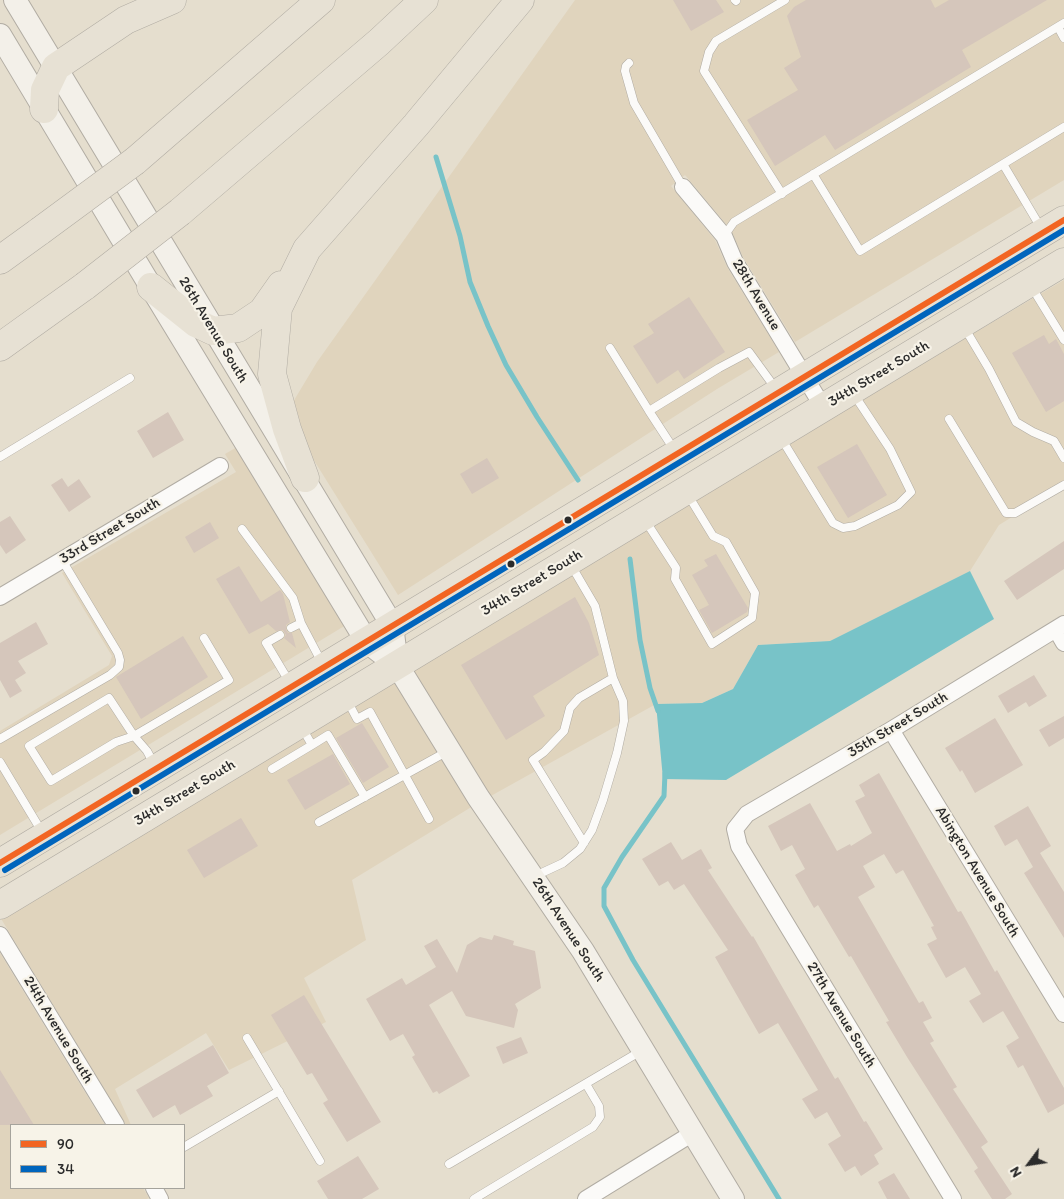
<!DOCTYPE html>
<html>
<head>
<meta charset="utf-8">
<style>
  body { margin:0 }
  #map { position:relative; width:1064px; height:1199px; overflow:hidden; background:#e5dece; font-family:Itim,sans-serif }
  canvas { display:block }
  .legend { position:absolute; left:10px; top:1124px; width:175px; height:65px; box-sizing:border-box; background:#f7f3e8; border:1px solid #a5a39c; margin:0; padding:6px 9px; list-style:none; font-size:15px; color:#2b2b2b }
  .legend li { display:flex; align-items:center; gap:10px; height:25px }
  .legend b { width:25px; border:1px solid #a5a39c }
  .north { position:absolute; left:1004px; top:1139px; width:50px; height:50px; -webkit-text-stroke:4px #f7f3e8; paint-order:stroke; rotate:239deg; font-size:14px; font-weight:700; line-height:20px; text-align:center; color:#2b2b2b }
  .north::after { content:''; display:block; margin:auto; width:18px; height:22px; background:#2b2b2b; clip-path:polygon(50% 0,100% 100%,50% 72%,0 100%) }
</style>
</head>
<body>
<div id="map">
<canvas width="1064" height="1199"></canvas>
<ul class="legend">
<li><b style="height:6px;background:#f26522"></b>90</li>
<li><b style="height:6px;background:#0065bd"></b>34</li>
</ul>
<div class="north">N</div>
</div>
<script>
const c = document.querySelector('canvas').getContext('2d');
c.lineJoin = 'round';
function fill(path, color) { c.fillStyle = color; c.fill(path, 'evenodd'); }
const poly = rows => new Path2D(rows.map(r => 'M' + r).join(''));
function stroke(path, color, width, dash) { c.strokeStyle = color; c.lineWidth = width; c.lineCap = dash ? 'butt' : 'round'; c.setLineDash(dash || []); c.stroke(path); }
function write(font, color, halo, rows, align = 'center') {
  c.font = font + ' Itim,sans-serif'; c.lineWidth = 4.5; c.setLineDash([]); c.textBaseline = 'middle'; c.strokeStyle = halo; c.fillStyle = color; for (const [text, x, y, turn = 0] of rows) {
    c.save(); c.translate(x, y); c.rotate((+turn || 0) * Math.PI / 180); c.textAlign = isNaN(turn) ? turn : align; if (halo) c.strokeText(text, 0, 0); c.fillText(text, 0, 0); c.restore();
  }
}
fill(poly([
  [575,0,1064,0,1064,180,795,342,743,257,731,230,685,175,671,186,715,240,727,267,779,352,717,389,398,595,300,438,290,407,317,362],
  [1064,280,1064,485,999,525,970,571,830,641,758,645,733,689,702,703,656,704,489,797,409,667],
  [237,447,346,625,0,835,0,731,109,665,112,656,62,573,236,472,225,454],
  [393,677,473,806,352,880,366,940,304,978,326,1022,229,1070,206,1033,115,1089,131,1125,126,1125,0,917],
  [0,953,105,1125,11,1125,11,1188,143,1188,149,1198,147,1199,0,1199]
]), '#e0d4bd');
fill(poly([
  [970,571,994,619,726,780,663,779,656,704,702,703,733,689,758,645,830,641]
]), '#78c3c8');
stroke(poly([
  [436,157,460,236,470,282,488,326,506,365,537,417,578,480],
  [630,559,640,640,650,688,658,711],
  [665,773,664,796,622,857,604,888,604,906,633,960,779,1199]
]), '#78c3c8', 5);
fill(poly([
  [673,0,716,0,724,12,691,31],
  [806,0,931,0,935,8,949,0,1047,0,962,50,971,67,835,150,825,135,775,166,747,120,798,90,784,68,801,57,787,16,794,7],
  [689,297,725,352,684,379,678,370,657,384,633,346,654,333,648,324],
  [1044,335,1049,344,1056,339,1064,354,1064,401,1046,412,1012,353],
  [168,412,184,440,153,458,137,431],
  [857,444,887,495,848,518,817,467],
  [487,458,499,478,472,494,460,474],
  [62,478,68,487,79,479,91,497,69,512,51,485],
  [10,516,26,540,6,554,0,545,0,522],
  [210,522,219,538,194,553,185,537],
  [1064,541,1064,569,1017,600,1004,581],
  [716,554,748,608,747,612,712,633,699,610,709,605,692,575,708,566,704,560],
  [239,566,261,602,280,590,283,594,290,622,286,625,286,630,288,633,292,633,296,648,284,638,286,635,283,630,276,631,268,624,249,634,216,579],
  [575,597,589,623,599,655,533,696,545,716,506,740,461,665],
  [36,622,48,644,18,661,26,673,15,680,22,691,10,698,0,680,0,643],
  [183,636,208,677,141,719,116,677],
  [1034,675,1047,696,1029,707,1026,702,1008,713,998,696],
  [1064,716,1064,738,1049,747,1039,730],
  [995,718,1023,765,975,793,962,770,960,772,945,748],
  [362,723,389,767,363,783,336,738],
  [333,754,350,784,305,810,287,780],
  [879,773,958,912,961,911,995,972,997,970,1064,1088,1064,1104,1048,1113,1023,1065,1018,1068,1006,1046,1019,1038,1003,1011,983,1023,969,1001,981,994,965,967,946,978,927,944,937,939,931,927,934,926,903,870,896,874,884,854,863,866,875,887,858,897,919,1003,923,1001,932,1018,923,1022,934,1041,930,1043,957,1087,953,1089,988,1142,981,1147,1012,1194,1005,1199,992,1199,974,1171,978,1168,907,1057,886,1022,889,1021,851,956,849,957,818,905,814,908,795,875,805,869,792,845,781,851,768,826,810,803,837,851,850,844,851,846,872,833,855,801,865,796,859,785],
  [1028,806,1051,846,1040,853,1064,892,1064,938,1024,873,1033,867,1017,839,1005,846,994,826],
  [241,818,258,846,204,878,187,850],
  [671,842,682,860,701,849,712,868,708,870,752,937,753,936,835,1079,838,1077,864,1122,866,1121,883,1149,874,1155,879,1164,861,1176,855,1166,845,1172,828,1144,841,1136,827,1112,815,1119,802,1099,818,1090,778,1023,759,1034,715,957,728,950,684,884,674,890,668,881,659,886,642,859],
  [494,935,514,941,513,945,535,951,541,988,515,1004,518,1010,514,1028,466,1016,452,991,429,1005,470,1076,439,1094,437,1091,433,1093,412,1057,415,1055,403,1034,390,1041,366,999,402,978,406,985,436,967,424,946,437,939,457,973,467,945,480,937,492,940],
  [304,995,381,1122,347,1142,323,1103,328,1100,312,1073,307,1075,271,1015],
  [521,1037,528,1053,503,1064,496,1047],
  [213,1045,229,1073,207,1086,213,1096,180,1115,175,1105,153,1118,136,1090],
  [0,1070,34,1125,0,1125],
  [358,1156,379,1189,362,1199,328,1199,317,1181],
  [894,1173,910,1199,887,1199,878,1182]
]), '#d5c6bb');
const lane = poly([
  [735,0,736,1],
  [1058,27,1064,38],
  [629,63,626,66,625,71,634,103,683,187],
  [1003,164,1064,127],
  [813,174,860,251,1003,164,1041,228],
  [782,194,704,71,709,52,716,41,785,0],
  [724,236,734,222,1064,23],
  [1031,286,1064,340],
  [964,327,989,369,1016,422,1033,432,1054,441,1064,458],
  [610,348,649,411],
  [949,419,1006,513,1015,513,1064,485],
  [781,438,833,523,843,528,855,526,898,505,911,492,890,449,853,393],
  [675,451,649,411,719,368,749,352,776,389],
  [0,457,130,378],
  [645,520,676,568,675,579,712,644,752,618,755,593,726,542,713,536,688,495],
  [242,529,293,598,301,623],
  [291,628,301,623,322,663],
  [280,635,266,643,290,683],
  [347,700,357,719,370,712,429,819],
  [302,728,312,745,328,735,365,797],
  [0,739,110,675,119,667,120,660,118,653,62,560],
  [0,762,42,832],
  [154,764,147,751,134,736,109,698,29,746,51,781,116,742,134,736,229,680,204,638],
  [272,769,312,745],
  [319,822,448,751],
  [584,843,533,760,544,752,564,731,570,708,579,698,613,678],
  [535,876,563,863,580,849,592,830,603,800,617,753,624,721,623,701,613,678,595,606,571,565],
  [247,1038,320,1161],
  [184,1147,279,1091],
  [449,1164,641,1051],
  [474,1199,593,1127,600,1117,599,1106,586,1084]
]);
const street = poly([
  [683,187,724,236,735,262,823,407],
  [0,597,220,466],
  [1056,629,1064,643],
  [891,730,1064,1014],
  [0,935,116,1125],
  [154,1188,160,1199],
  [586,1199,693,1133],
  [953,1199,739,846,735,829,747,814,891,730,1064,624]
]);
const secondary = poly([
  [15,0,392,625,397,665],
  [0,35,151,287,367,642,397,665,478,797,583,951,733,1199]
]);
const highway = poly([
  [44,109,45,90,56,67,126,20,172,0],
  [135,161,321,0],
  [180,212,379,42,424,0],
  [0,260,40,231],
  [151,287,196,323,213,331,238,328,262,312,281,285],
  [0,347,85,286],
  [305,478,287,429,272,374,278,308,307,249,416,125,520,0],
  [0,863,1064,220],
  [0,905,1064,262]
]);
stroke(lane, '#b1aca3', 9);
stroke(street, '#b1aca3', 18);
stroke(secondary, '#b1aca3', 24);
stroke(highway, '#b1aca3', 29);
stroke(lane, '#fbfaf8', 8);
stroke(street, '#fbfaf8', 16);
stroke(secondary, '#f3f0e9', 22);
stroke(highway, '#e7e1d4', 28);
const highwayBridge = poly([
  [40,231,135,161],
  [85,286,180,212]
]);
stroke(highwayBridge, '#b1aca3', 29, []);
stroke(highwayBridge, '#e7e1d4', 28);
stroke(poly([
  [0,863,1064,220]
]), '#f26522', 6);
stroke(poly([
  [5,870,1064,230]
]), '#0065bd', 6);
for (const [x, y, r, color] of [
  [568,520,4.5,"#2b2b2b"],
  [511,564,4.5,"#2b2b2b"],
  [136,791,4.5,"#2b2b2b"]
]) { const dot = new Path2D(); dot.arc(x, y, r, 0, 2 * Math.PI); c.fillStyle = color; c.fill(dot); stroke(dot, '#f7f3e8', 2); }
write('15px', '#2b2b2b', '#f7f3e8', [
  ["28th Avenue",756,295,59],
  ["26th Avenue South",213,330,59],
  ["34th Street South",879,374,-31],
  ["33rd Street South",110,531,-31],
  ["34th Street South",532,583,-31],
  ["35th Street South",898,725,-31],
  ["34th Street South",185,793,-31],
  ["Abington Avenue South",977,872,59],
  ["26th Avenue South",568,930,57],
  ["27th Avenue South",841,1015,59],
  ["24th Avenue South",58,1030,59]
]);
</script>
</body>
</html>
